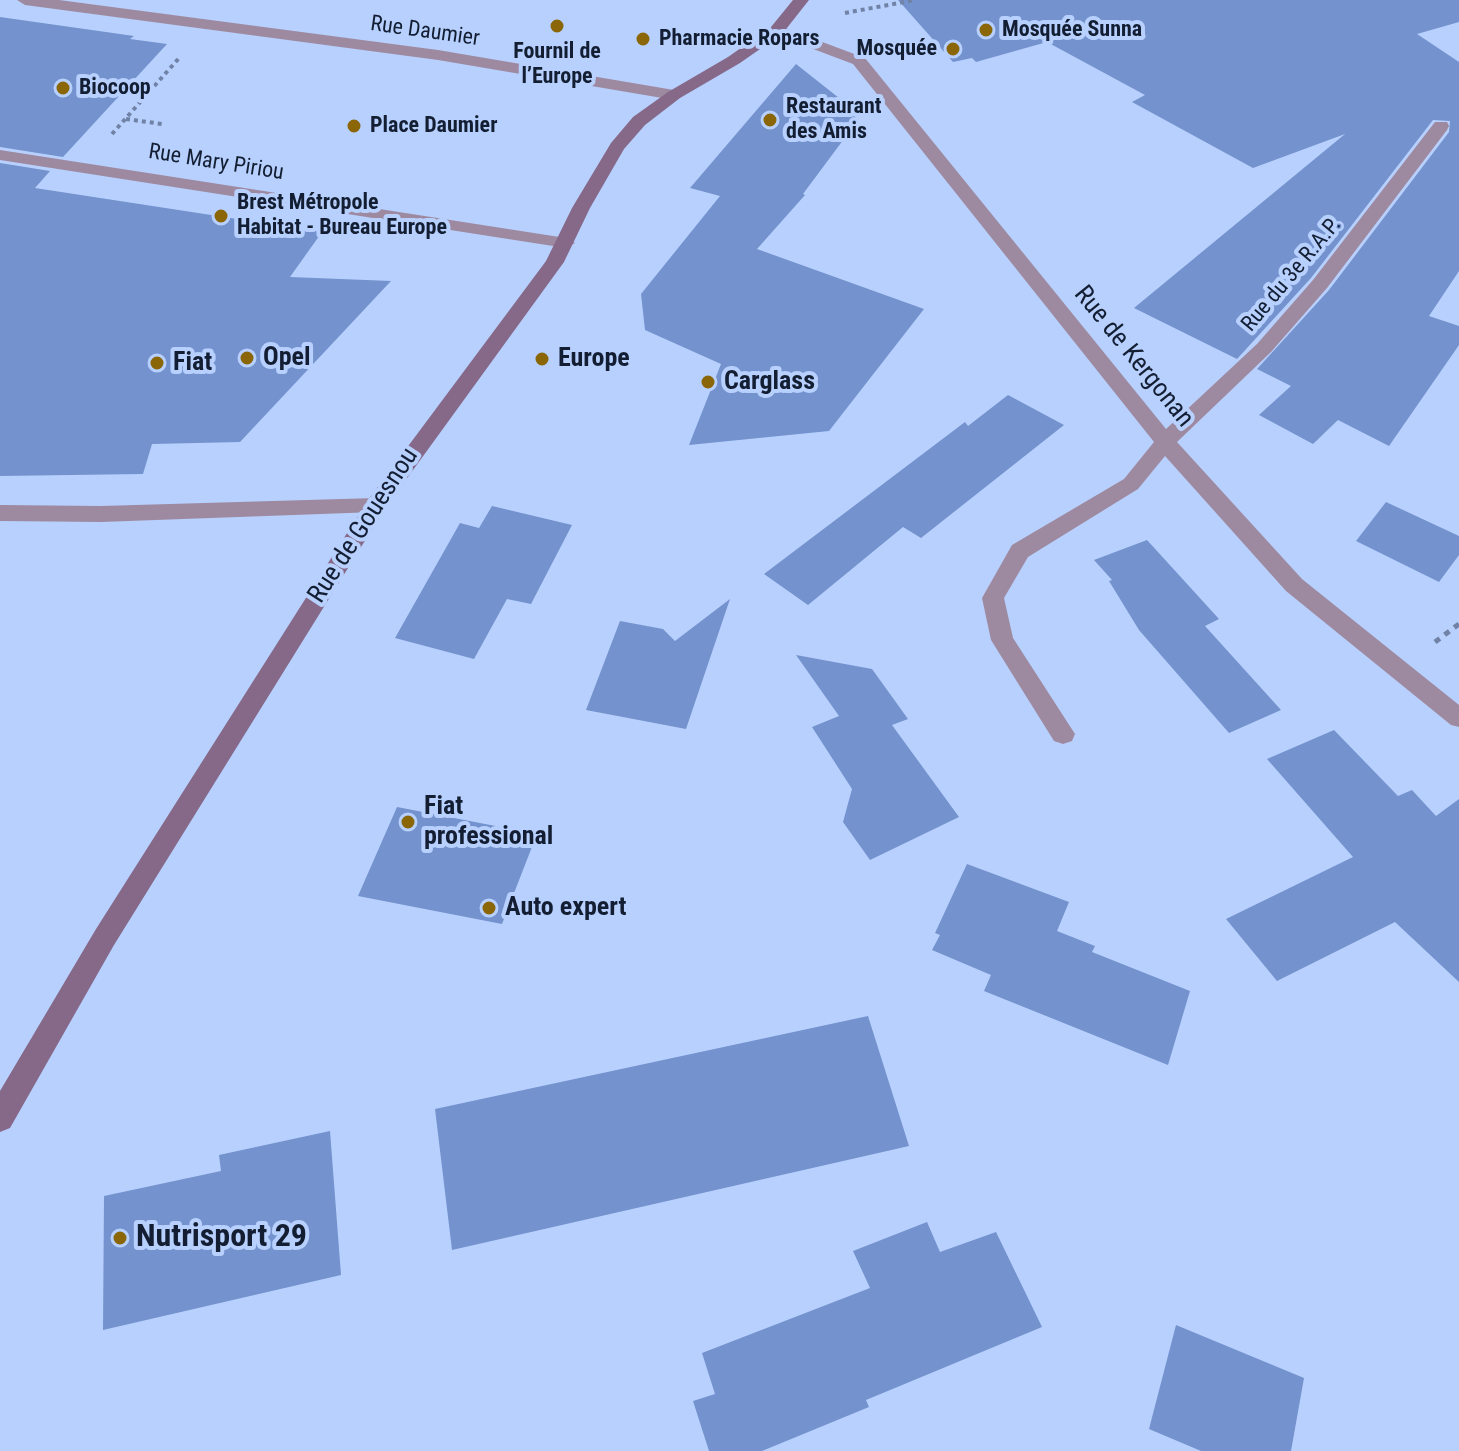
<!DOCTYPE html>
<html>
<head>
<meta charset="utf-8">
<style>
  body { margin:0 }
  canvas { display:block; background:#b7d0fe }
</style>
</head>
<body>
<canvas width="1459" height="1451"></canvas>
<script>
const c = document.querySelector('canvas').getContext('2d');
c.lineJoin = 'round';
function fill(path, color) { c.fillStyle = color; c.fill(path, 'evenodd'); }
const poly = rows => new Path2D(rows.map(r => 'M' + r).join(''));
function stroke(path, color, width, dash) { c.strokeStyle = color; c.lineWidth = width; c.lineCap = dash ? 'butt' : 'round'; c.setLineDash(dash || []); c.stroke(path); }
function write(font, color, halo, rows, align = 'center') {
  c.font = font + ' "Roboto Condensed",sans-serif'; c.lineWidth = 8; c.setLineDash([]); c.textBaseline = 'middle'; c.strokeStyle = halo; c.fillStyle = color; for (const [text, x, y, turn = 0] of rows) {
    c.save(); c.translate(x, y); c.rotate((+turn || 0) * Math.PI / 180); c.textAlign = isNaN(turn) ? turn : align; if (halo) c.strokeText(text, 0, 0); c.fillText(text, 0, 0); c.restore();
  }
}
fill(poly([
  [898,0,1459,0,1459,22,1417,34,1459,62,1459,271,1429,316,1459,326,1459,345,1389,446,1338,420,1313,444,1259,415,1291,386,1257,369,1329,290,1449,132,1450,121,1433,120,1311,278,1237,359,1134,308,1345,134,1253,168,1132,102,1145,95,1047,42,976,62,972,58,953,62],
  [0,17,134,36,130,39,167,44,63,157,0,147],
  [796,64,839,98,858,120,803,194,805,195,757,249,924,309,829,431,689,445,721,364,645,330,641,294,720,196,690,188],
  [0,163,50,171,35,188,322,232,290,277,391,281,240,442,152,444,143,474,0,476],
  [1008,395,1064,425,921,538,903,527,808,605,764,574,965,422,968,426],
  [1386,502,1459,536,1459,555,1439,582,1356,541],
  [492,506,572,525,531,604,507,599,474,659,395,638,460,523,479,528],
  [1147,540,1219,619,1205,626,1281,710,1229,733,1139,630,1109,581,1112,580,1094,560],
  [730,599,686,729,586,710,620,621,663,629,675,641],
  [796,655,872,669,908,719,892,725,959,817,870,860,843,822,852,789,812,727,839,716],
  [1334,730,1398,796,1412,790,1436,816,1459,799,1459,982,1395,922,1277,981,1226,919,1353,857,1267,759],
  [397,807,537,834,502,924,358,896],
  [967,864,1069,902,1057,931,1095,946,1092,952,1190,991,1168,1065,984,991,991,975,932,950,940,935,935,933],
  [868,1016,909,1146,452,1250,435,1109],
  [330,1131,341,1275,103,1330,104,1196,221,1171,219,1155],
  [927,1222,940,1252,996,1232,1042,1327,866,1400,869,1407,762,1451,709,1451,693,1401,715,1394,702,1353,870,1288,853,1251],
  [1176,1325,1304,1378,1291,1451,1201,1451,1149,1429]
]), '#7492cd');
stroke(poly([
  [845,13,915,0],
  [126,119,162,124],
  [112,134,180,57]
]), '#7083a6', 4, [4, 4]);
stroke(poly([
  [1435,642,1459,624]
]), '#7083a6', 5, [6, 6]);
fill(poly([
  [376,498,384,500,387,505,384,510,376,512,101,522,0,521,0,505,101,506,376,498]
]), '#9e8aa0');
fill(poly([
  [17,0,59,0,438,50,674,90,682,95,674,100,438,60,25,5,17,0],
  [777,25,865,58,1166,429,1257,344,1313,280,1435,122,1447,122,1449,126,1447,130,1327,288,1271,352,1177,442,1302,579,1459,705,1459,727,1451,725,1286,591,1165,456,1138,489,1028,557,1004,598,1013,638,1075,734,1072,741,1063,744,1054,741,991,640,982,598,1012,545,1124,479,1154,442,853,64,771,33,771,27,777,25],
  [0,150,566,238,575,243,566,248,0,160,0,150]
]), '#9e8aa0');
fill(poly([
  [793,0,809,0,783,33,740,63,680,98,645,125,624,149,590,208,564,262,384,510,114,945,10,1128,0,1132,0,1091,96,929,368,500,546,261,572,208,611,143,633,117,668,92,728,57,771,27,793,0]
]), '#866989');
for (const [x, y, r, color] of [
  [557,26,8,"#8b6606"],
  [986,30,8,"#8b6606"],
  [643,39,8,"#8b6606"],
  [953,49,8,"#8b6606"],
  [63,88,8,"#8b6606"],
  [770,120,8,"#8b6606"],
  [354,126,8,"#8b6606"],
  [221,216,8,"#8b6606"],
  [247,358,8,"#8b6606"],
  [542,359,8,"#8b6606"],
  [157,363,8,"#8b6606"],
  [708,382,8,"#8b6606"],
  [408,822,8,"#8b6606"],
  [489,908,8,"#8b6606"],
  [120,1238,8,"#8b6606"]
]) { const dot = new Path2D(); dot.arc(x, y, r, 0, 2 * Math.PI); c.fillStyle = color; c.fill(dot); stroke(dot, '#b7d0fe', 3); }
write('bold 22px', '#131e33', '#b7d0fe', [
  ["Mosquée Sunna",1002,30],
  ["Pharmacie Ropars",659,39],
  ["Mosquée",937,49,"right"],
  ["Fournil de",557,52,"center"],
  ["l’Europe",557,77,"center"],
  ["Biocoop",79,88],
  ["Restaurant",786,107],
  ["des Amis",786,132],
  ["Place Daumier",370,126],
  ["Brest Métropole",237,203],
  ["Habitat - Bureau Europe",237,228]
], 'left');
write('22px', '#131e33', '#b7d0fe', [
  ["Rue Daumier",425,32,8],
  ["Rue Mary Piriou",216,163,9],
  ["Rue du 3e R.A.P.",1292,275,-50]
]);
write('26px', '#131e33', '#b7d0fe', [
  ["Rue de Kergonan",1133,357,51],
  ["Rue de Gouesnou",364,526,-57]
]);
write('bold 26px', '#131e33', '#b7d0fe', [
  ["Opel",263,358],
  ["Europe",558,359],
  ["Fiat",173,363],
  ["Carglass",724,382],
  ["Fiat",424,807],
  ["professional",424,837],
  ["Auto expert",505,908]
], 'left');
write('bold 32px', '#131e33', '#b7d0fe', [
  ["Nutrisport 29",136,1238]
], 'left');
</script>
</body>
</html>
